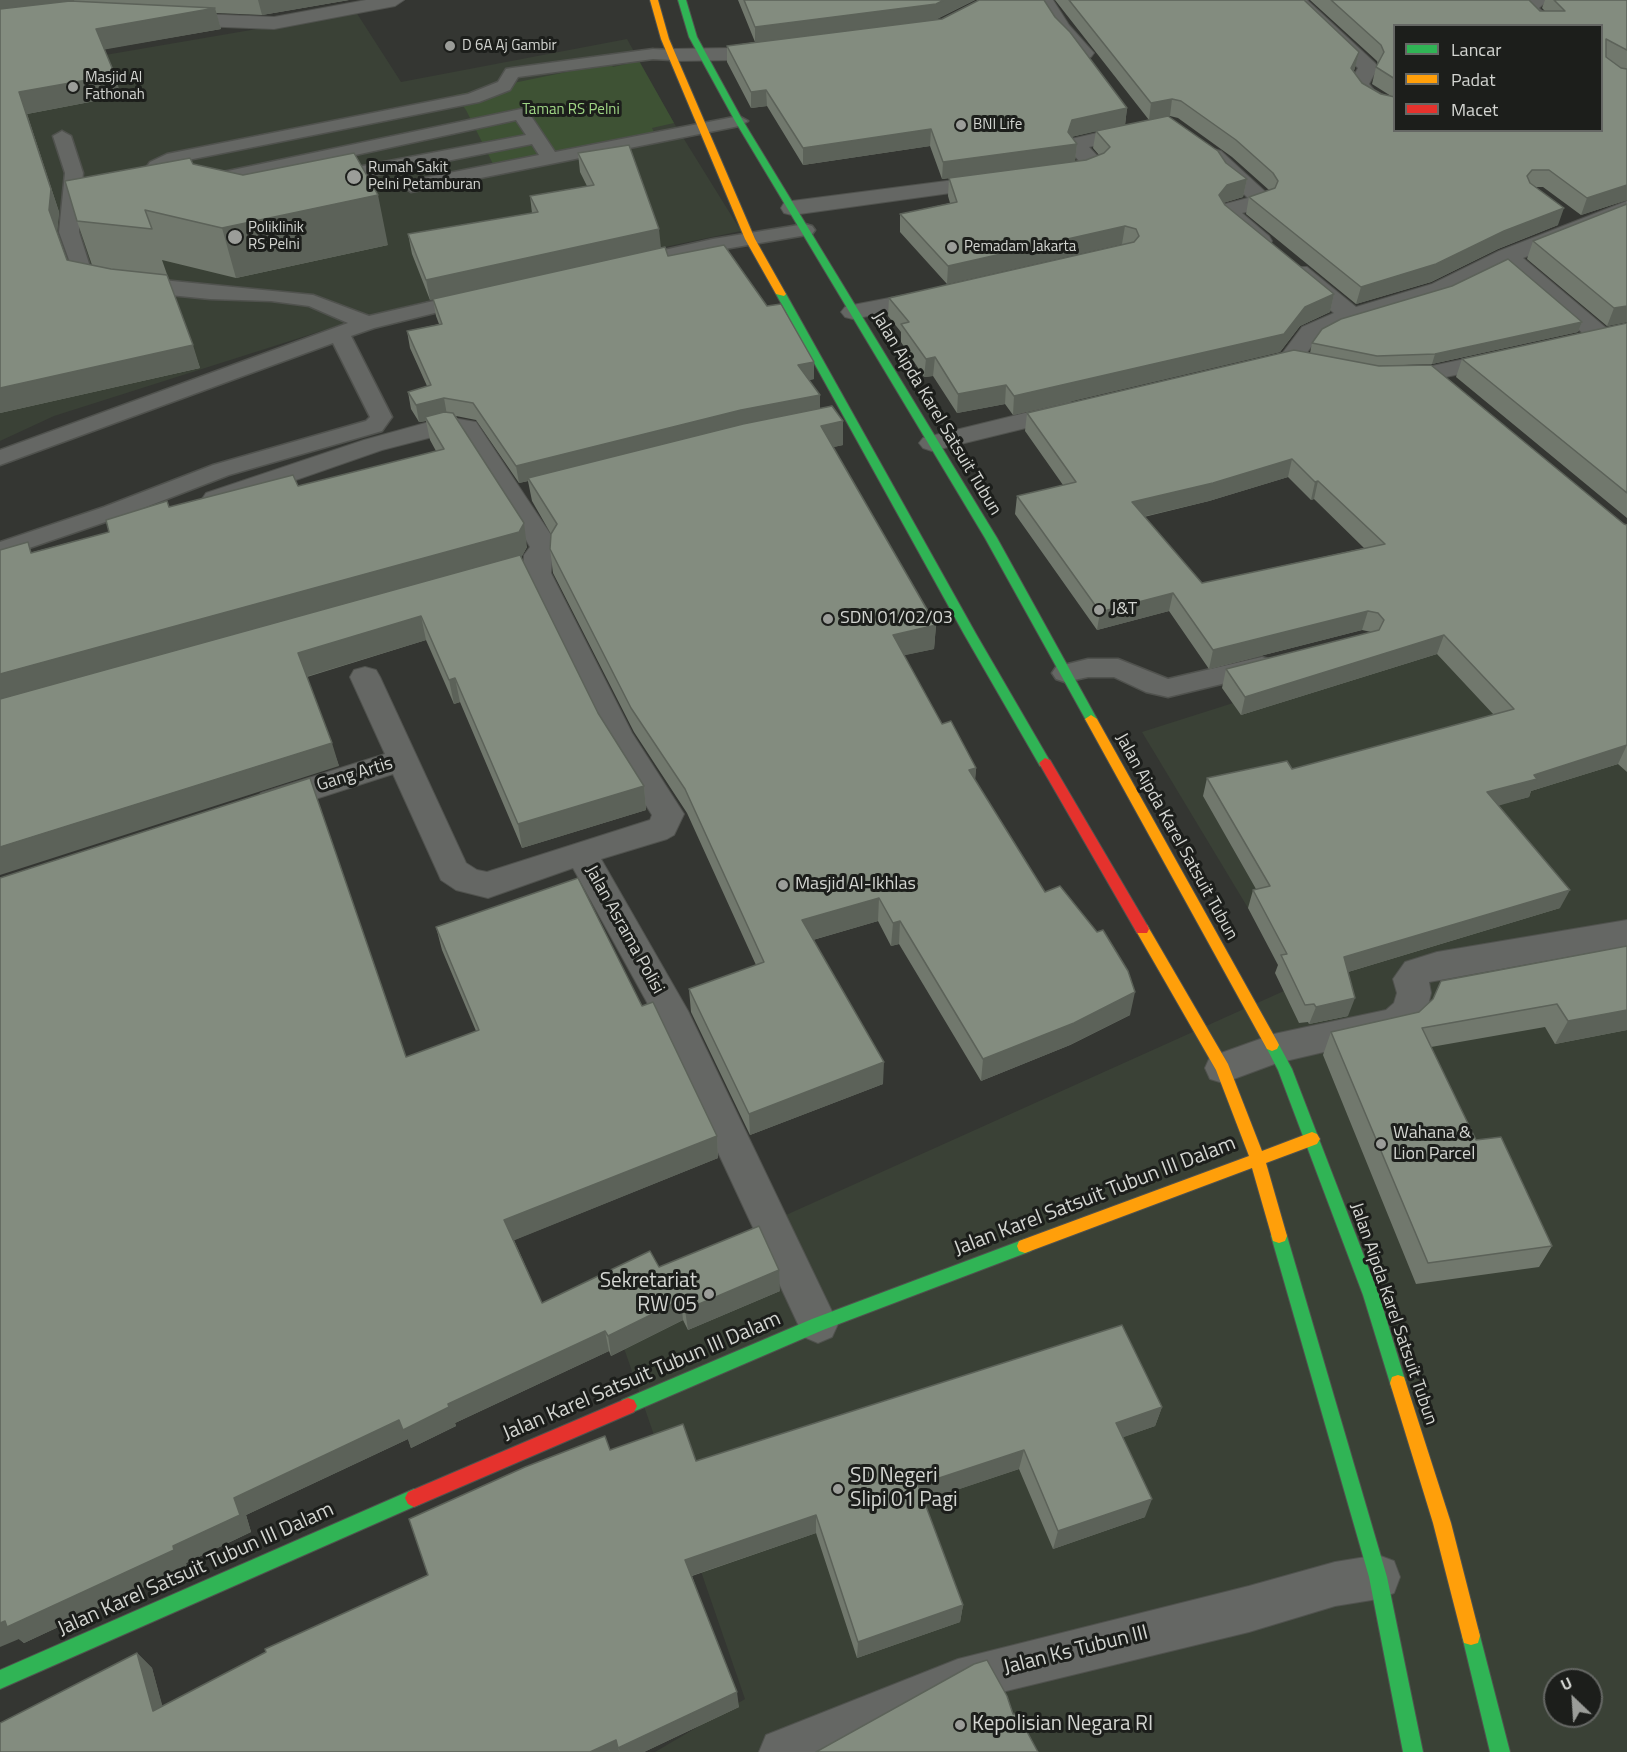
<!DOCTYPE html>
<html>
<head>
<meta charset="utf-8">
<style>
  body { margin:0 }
  #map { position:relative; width:1627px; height:1752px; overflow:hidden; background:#343632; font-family:"Titillium Web",sans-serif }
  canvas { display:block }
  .legend { position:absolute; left:1393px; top:24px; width:210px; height:108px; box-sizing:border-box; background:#1c1e1b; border:2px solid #656764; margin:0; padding:8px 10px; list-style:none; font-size:18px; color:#d3d5d1 }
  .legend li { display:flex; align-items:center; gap:12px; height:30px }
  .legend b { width:30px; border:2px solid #656764 }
  .north { position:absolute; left:1543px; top:1668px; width:60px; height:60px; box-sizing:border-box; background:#1c1e1b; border:2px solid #656764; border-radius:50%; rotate:335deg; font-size:16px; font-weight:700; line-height:24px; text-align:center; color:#d3d5d1 }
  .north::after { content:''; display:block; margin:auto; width:21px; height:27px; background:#9b9d99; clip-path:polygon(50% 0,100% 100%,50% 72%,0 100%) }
</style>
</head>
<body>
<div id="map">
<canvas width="1627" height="1752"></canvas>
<ul class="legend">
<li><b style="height:8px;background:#30b455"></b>Lancar</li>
<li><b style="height:8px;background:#ff9f0a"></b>Padat</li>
<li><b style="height:8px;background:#e5322d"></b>Macet</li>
</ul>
<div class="north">U</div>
</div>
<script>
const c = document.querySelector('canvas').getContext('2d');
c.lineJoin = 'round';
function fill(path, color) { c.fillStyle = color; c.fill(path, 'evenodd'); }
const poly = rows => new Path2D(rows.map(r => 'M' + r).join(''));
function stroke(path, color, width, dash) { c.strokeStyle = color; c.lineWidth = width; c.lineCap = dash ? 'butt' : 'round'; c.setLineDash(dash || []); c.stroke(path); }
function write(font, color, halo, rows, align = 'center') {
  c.font = font + ' "Titillium Web",sans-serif'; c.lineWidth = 6; c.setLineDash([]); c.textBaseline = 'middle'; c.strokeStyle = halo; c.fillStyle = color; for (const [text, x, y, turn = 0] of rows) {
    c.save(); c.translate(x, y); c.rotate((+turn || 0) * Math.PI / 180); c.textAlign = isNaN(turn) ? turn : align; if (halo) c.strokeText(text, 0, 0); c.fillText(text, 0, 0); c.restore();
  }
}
fill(poly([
  [356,12,401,82,627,39,674,123,741,231,532,275,375,314,54,416,0,441,0,73],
  [1563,598,1627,656,1627,1752,655,1752,745,1699,606,1296,1295,986,1142,732],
  [1555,1680,1591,1680,1591,1716,1555,1716]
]), '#3a4136');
fill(poly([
  [639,61,674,123,652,128,654,132,494,166,466,110,455,95,610,63,613,67]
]), '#3e5234');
const lane = poly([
  [653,49,672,50,680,55,672,60,653,59,518,77,510,90,479,102,178,162,163,170,159,175,165,191,156,197,149,195,141,175,150,162,167,154,468,94,498,82,506,69,512,68,653,49],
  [521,109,527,110,555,152,739,116,748,121,739,126,411,192,402,186,404,182,539,155,532,144,326,185,317,179,326,173,526,135,516,120,204,188,195,182,204,176,521,109],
  [62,131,71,136,83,173,80,201,111,194,120,200,118,204,79,213,79,232,92,273,313,295,369,316,472,292,479,294,482,298,479,302,374,328,351,336,392,417,382,431,229,475,120,517,0,558,0,542,104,507,213,465,366,421,370,417,333,343,0,465,0,450,348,323,309,306,271,301,210,299,119,290,77,282,59,232,65,173,53,136,62,131],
  [805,224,812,226,815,230,812,234,713,251,631,269,624,267,621,263,624,259,713,239,805,224],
  [1262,657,1271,660,1275,666,1271,672,1168,697,1146,692,1114,677,1088,677,1065,682,1056,679,1052,673,1056,667,1088,659,1118,659,1168,679,1262,657]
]);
const street = poly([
  [366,0,404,0,395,6,274,29,175,25,166,19,175,13,274,17,366,0],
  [1035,0,1053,0,1069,25,1094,53,1091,57,1077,57,1055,32,1035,0],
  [1287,0,1307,0,1375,63,1378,67,1369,84,1374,90,1394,101,1394,113,1378,109,1360,98,1349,84,1358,68,1287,0],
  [1527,0,1548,0,1539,8,1558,26,1537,26,1518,8,1527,0],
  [772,43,779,45,782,49,779,53,735,60,672,61,662,55,672,49,735,48,772,43],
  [1140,123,1147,125,1150,129,1147,133,1089,147,1105,164,1101,168,1059,179,1051,178,1048,173,1051,168,1079,161,1068,148,1071,139,1140,123],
  [1214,149,1221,151,1271,197,1265,207,1242,213,1269,236,1272,241,1269,246,1253,246,1218,213,1225,204,1248,198,1203,155,1207,151,1214,149],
  [993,175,1001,176,1004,181,1001,186,792,215,784,213,781,208,784,203,792,201,993,175],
  [1627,201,1627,216,1523,258,1611,332,1614,337,1611,342,1602,344,1593,342,1505,266,1448,294,1338,327,1318,337,1299,364,1290,366,1281,364,1278,359,1302,327,1334,313,1291,277,1288,272,1291,267,1307,267,1356,307,1432,284,1499,251,1627,201],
  [931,290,939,292,943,297,939,302,853,319,845,317,841,312,845,307,853,305,931,290],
  [1502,351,1511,353,1514,358,1511,363,1432,380,1393,382,1384,380,1381,375,1384,370,1393,368,1432,366,1502,351],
  [1070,402,1079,405,1083,410,1079,415,932,451,923,448,919,443,923,438,1070,402],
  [447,417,476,422,553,538,558,549,552,557,551,573,632,733,684,814,674,835,667,839,601,859,688,1011,838,1324,832,1337,818,1343,804,1337,654,1015,573,868,488,898,456,890,441,880,437,871,393,774,272,813,261,809,256,801,261,793,385,754,350,677,354,670,365,667,376,670,380,677,466,863,477,870,487,872,650,820,652,815,603,736,523,573,524,555,530,547,525,538,459,434,448,433,382,450,224,505,215,507,206,505,202,499,206,493,364,440,447,417],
  [1627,920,1627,946,1429,982,1431,993,1427,1010,1421,1020,1409,1032,1277,1063,1223,1083,1210,1079,1205,1068,1210,1057,1274,1034,1386,1010,1394,1003,1397,993,1393,979,1405,962,1437,952,1627,920],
  [1378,1555,1394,1561,1400,1577,1394,1593,1378,1599,1335,1606,1249,1632,1002,1692,958,1705,842,1752,759,1752,766,1735,958,1659,1249,1586,1335,1562,1378,1555]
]);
const fast = poly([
  [678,0,686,0,697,37,743,121,997,538,1097,719,1095,722,1087,722,985,538,735,121,689,37,678,0],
  [778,292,786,294,976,634,1051,763,1050,766,1040,766,964,634,776,294,778,292],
  [1272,1039,1277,1041,1292,1069,1379,1295,1406,1383,1404,1389,1398,1391,1392,1389,1390,1383,1363,1295,1278,1070,1265,1045,1267,1041,1272,1039],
  [1279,1229,1285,1231,1287,1236,1387,1577,1423,1752,1403,1752,1369,1577,1271,1236,1273,1231,1279,1229],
  [1025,1239,1031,1241,1033,1246,1031,1251,823,1330,628,1414,622,1412,619,1406,622,1400,812,1319,1025,1239],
  [414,1489,420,1492,423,1498,420,1504,0,1689,0,1670,414,1489],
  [1471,1627,1478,1629,1480,1636,1510,1752,1490,1752,1462,1636,1464,1629,1471,1627]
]);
const slow = poly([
  [650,0,658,0,669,39,755,239,786,294,784,296,776,294,745,239,661,39,650,0],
  [1091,715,1097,719,1277,1041,1279,1045,1277,1049,1272,1051,1267,1049,1085,719,1091,715],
  [1142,924,1147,925,1228,1064,1262,1151,1312,1132,1317,1134,1320,1139,1317,1144,1266,1163,1287,1236,1285,1241,1279,1243,1273,1241,1252,1168,1025,1253,1019,1251,1017,1246,1019,1241,1249,1156,1216,1070,1135,929,1137,925,1142,924],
  [1398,1375,1404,1377,1406,1383,1451,1523,1480,1636,1478,1643,1471,1645,1464,1643,1462,1636,1433,1523,1390,1383,1392,1377,1398,1375]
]);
const jam = poly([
  [1045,758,1050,760,1147,925,1149,929,1147,933,1137,933,1039,763,1045,758],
  [628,1398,634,1400,637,1406,634,1412,414,1507,408,1504,405,1498,408,1492,628,1398]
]);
stroke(lane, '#50524e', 3);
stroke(street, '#50524e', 2);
stroke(fast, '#50524e', 2);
stroke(slow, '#50524e', 2);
stroke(jam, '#50524e', 2);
fill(lane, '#656764');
fill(street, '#656764');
fill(fast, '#30b455');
fill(slow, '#ff9f0a');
fill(jam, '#e5322d');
fill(poly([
  [0,0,349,0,262,15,216,13,221,29,104,49,121,96,27,114,59,212,57,232,67,260,92,265,77,221,193,164,388,245,236,278,162,260,200,368,0,413],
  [738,0,975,0,935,20,1055,17,1127,108,1125,125,1101,130,1226,163,1247,179,1243,197,1223,203,1225,205,1334,294,1330,312,1300,326,1280,352,1013,415,1005,404,957,413,933,376,924,377,901,342,901,332,888,316,889,298,1125,244,1122,244,947,284,900,232,900,214,950,203,948,196,949,178,1086,160,1099,155,1093,148,1096,131,1071,137,1077,144,1075,161,942,179,930,146,803,165,767,106,751,108,727,62,727,46,755,42],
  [1055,0,1304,0,1359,52,1354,71,1362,83,1381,94,1391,96,1372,84,1376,67,1378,64,1377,61,1310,0,1529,0,1540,11,1545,11,1542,8,1545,0,1627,0,1627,200,1581,215,1543,187,1535,187,1558,225,1498,249,1431,282,1356,304,1246,214,1249,197,1269,190,1232,157,1178,118,1170,116,1149,120],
  [1395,26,1602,130,1395,130],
  [578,153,668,256,814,379,809,380,820,395,820,409,843,421,843,445,833,447,936,625,934,649,904,655,942,724,976,768,975,780,1045,892,1130,1015,1070,1045,981,1081,899,944,891,946,878,921,813,940,883,1084,750,1135,691,1012,689,989,756,965,687,813,634,732,553,573,550,549,551,534,532,501,528,481,519,483,476,420,456,416,527,547,522,556,521,557,598,713,644,786,646,810,522,848,460,702,454,704,426,640,307,677,339,766,33,552,109,532,169,507,298,486,436,451,430,440,426,421,419,422,411,409,408,392,427,386,410,348,407,331,439,324,436,316,433,299,430,300,412,254,408,234,532,213,530,196,587,186,580,172],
  [1627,204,1627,322,1607,326,1527,259,1533,241],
  [1582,322,1578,332,1432,364,1376,366,1624,524,1627,525,1627,772,1618,764,1531,791,1529,797,1498,805,1560,908,1348,972,1348,1016,1309,1024,1308,1022,1299,1023,1275,973,1278,965,1248,908,1253,890,1256,889,1203,796,1207,778,1292,769,1494,715,1437,654,1241,715,1222,688,1226,669,1371,632,1362,630,1209,669,1169,611,1097,630,1015,514,1017,496,1063,485,1025,431,1027,413,1310,353,1312,343],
  [1288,477,1311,500,1314,499,1364,548,1202,583,1144,517,1209,501],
  [1627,323,1627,518,1456,377,1462,359],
  [436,927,642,1006,717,1136,718,1158,514,1240,542,1303,659,1267,780,1291,688,1330,683,1320,611,1356,609,1351,455,1423,456,1426,411,1448,408,1439,246,1515,251,1532,186,1563,187,1567,24,1643,19,1639,406,1057,476,1031,442,950],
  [1627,946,1627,1030,1555,1044,1545,1027,1431,1047,1476,1140,1552,1246,1539,1267,1416,1284,1323,1055,1331,1032,1419,1012],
  [1162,1407,1155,1426,1123,1437,1145,1517,1053,1549,1019,1469,923,1501,963,1605,960,1622,857,1658,816,1533,692,1576,739,1707,644,1752,0,1752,137,1653,152,1668,162,1706,428,1575,610,1450,696,1461]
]), '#71786d');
fill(poly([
  [0,0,74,0,76,6,0,15],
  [258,0,349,0,262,15],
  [944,0,975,0,935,20,755,43,755,27],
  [215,8,221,29,102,50,96,29],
  [1359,52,1355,68,1347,84,1351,68],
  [115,75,121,96,27,114,59,212,57,233,49,210,19,92],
  [766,90,767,106,751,108,751,92],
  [1172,99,1170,116,1149,120,1151,103],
  [1127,108,1125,125,1071,137,1077,144,1075,161,942,179,943,162,1068,132,1072,120],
  [931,129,930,146,803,165,803,148],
  [1247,179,1243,197,1223,203,1219,195,1227,185],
  [1627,185,1627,200,1581,215,1587,198],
  [378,195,388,245,236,278,222,228],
  [1564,208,1558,225,1498,249,1431,282,1356,304,1361,287],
  [1125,226,1122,244,947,284,948,266],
  [659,229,661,248,430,300,426,280],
  [1334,294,1330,312,1300,326,1280,352,1013,415,1014,396,1305,307],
  [1627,306,1627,322,1607,326,1614,308],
  [1582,322,1578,332,1432,364,1435,354],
  [193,345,200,368,0,413,0,388],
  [935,357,933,376,924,377,926,359],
  [814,362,814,379,798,382,798,365],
  [1006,385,1005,404,957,413,958,394],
  [820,395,820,412,528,478,528,481,519,483,516,466,741,410],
  [444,398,447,415,425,417,426,421,419,422,416,405],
  [843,421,843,445,821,450,821,426],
  [1292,459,1288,477,1209,501,1129,520,1132,502],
  [1318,481,1314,499,1311,500,1315,482],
  [524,523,527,547,522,556,0,701,0,674],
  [1173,593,1169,611,1097,630,1100,612],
  [1368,611,1362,630,1209,669,1213,650],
  [421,616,426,640,305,677,298,653],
  [936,625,934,649,892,658,893,635],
  [1444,635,1437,654,1241,715,1245,697],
  [455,678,460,702,454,704,449,680],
  [332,743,339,766,0,875,0,847],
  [1627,745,1618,764,1531,791,1529,797,1480,811,1487,792,1534,775],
  [976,768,974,791,969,770],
  [644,786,646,810,522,848,518,824],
  [1570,890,1560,908,1338,975,1344,957],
  [879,898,878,921,802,943,802,920],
  [900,921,899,944,891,946,893,923],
  [1135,992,1130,1015,1070,1045,981,1081,983,1059],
  [1355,998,1348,1016,1309,1024,1316,1007],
  [1627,1010,1627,1030,1555,1044,1568,1021],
  [884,1062,883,1084,750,1135,749,1114],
  [717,1136,718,1158,510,1242,504,1220],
  [779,1270,780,1291,688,1330,685,1310],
  [681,1300,683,1320,611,1356,608,1336],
  [605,1331,609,1351,455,1423,456,1426,411,1448,408,1439,246,1515,251,1532,186,1563,187,1567,24,1643,19,1639,0,1647,0,1623,173,1546,234,1498,399,1420,448,1404],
  [1162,1407,1155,1426,1110,1442,1116,1423],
  [1024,1450,1019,1469,915,1504,918,1485],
  [1152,1499,1145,1517,1053,1549,1058,1531],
  [816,1515,816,1533,688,1577,685,1560],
  [963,1605,960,1622,857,1658,858,1642],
  [137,1653,152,1668,168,1726,153,1711],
  [737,1692,739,1707,644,1752,620,1752,618,1748],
  [616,1740,620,1752,590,1752]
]), '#5c6259');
const building = poly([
  [744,0,944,0,936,4,755,27,744,0],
  [979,0,1044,0,1055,17,1070,32,1127,108,1072,120,1068,132,1077,144,943,162,931,129,803,148,766,90,751,92,727,46,942,19,979,0],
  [1069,0,1304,0,1359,52,1351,68,1362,83,1381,94,1395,97,1395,130,1602,130,1602,26,1395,26,1395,79,1376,67,1384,52,1381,45,1331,0,1529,0,1540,11,1565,11,1554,0,1627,0,1627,50,1606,39,1606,57,1621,68,1627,69,1627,185,1587,198,1549,170,1532,170,1527,176,1530,183,1564,208,1504,231,1436,264,1361,287,1249,197,1275,188,1278,181,1273,173,1236,140,1181,101,1172,99,1151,103,1069,0],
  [70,1,215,8,96,29,115,75,19,92,51,189,49,210,67,260,111,269,167,275,193,345,0,388,0,9,70,1],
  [1168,116,1218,151,1226,163,1247,179,1227,185,1219,195,1225,205,1334,294,1305,307,1284,334,1014,396,1006,385,958,394,935,357,926,359,901,324,909,322,889,298,1134,242,1139,236,1136,229,1125,226,948,266,900,214,957,202,949,178,1086,160,1104,153,1110,147,1096,131,1168,116],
  [629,145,659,229,426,280,408,234,538,212,530,196,594,185,578,153,629,145],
  [354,153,378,195,222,228,145,210,152,229,77,221,65,181,190,158,193,164,243,175,354,153],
  [1627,204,1627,306,1614,308,1533,241,1627,204],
  [724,245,767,306,781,304,814,362,798,365,820,395,741,410,516,466,473,403,444,398,416,405,408,392,431,385,407,331,442,324,433,299,665,247,668,256,724,245],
  [1508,259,1582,322,1435,354,1377,356,1312,343,1322,329,1341,319,1452,286,1508,259],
  [1627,323,1627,493,1462,359,1627,323],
  [1294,350,1379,366,1431,365,1624,524,1627,525,1627,745,1534,775,1537,779,1487,792,1570,890,1344,957,1355,998,1316,1007,1314,1004,1305,1005,1281,955,1287,954,1253,890,1270,886,1207,778,1287,761,1292,769,1514,709,1444,635,1245,697,1226,669,1379,630,1384,620,1378,613,1368,611,1213,650,1173,593,1100,612,1017,496,1076,482,1027,413,1294,350],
  [1292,459,1315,482,1318,481,1385,544,1202,583,1132,502,1213,483,1292,459],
  [832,406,843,421,821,426,936,625,893,635,942,724,951,721,976,768,969,770,1045,892,1060,886,1097,932,1103,930,1128,971,1135,992,1074,1023,983,1059,900,921,893,923,879,898,802,920,884,1062,749,1114,689,989,764,962,685,789,631,708,550,549,551,534,557,524,528,478,743,424,832,406],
  [444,412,453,413,524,523,519,532,0,674,0,550,28,542,31,553,109,532,106,520,167,501,169,507,293,475,298,486,444,449,425,417,444,412],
  [520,555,598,713,644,786,518,824,455,678,449,680,421,616,298,653,332,743,0,847,0,699,520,555],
  [310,778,406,1057,479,1030,436,927,578,878,642,1006,653,1002,717,1136,504,1220,542,1303,650,1251,659,1267,759,1226,779,1270,685,1310,681,1300,608,1336,605,1331,448,1404,449,1407,403,1430,399,1420,234,1498,240,1515,173,1546,174,1550,7,1627,5,1621,0,1623,0,878,310,778],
  [1627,946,1627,1010,1568,1021,1557,1004,1422,1028,1476,1140,1501,1137,1552,1246,1428,1263,1331,1032,1419,1012,1433,999,1441,981,1627,946],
  [1122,1325,1162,1407,1116,1423,1152,1499,1058,1531,1024,1450,918,1485,963,1605,858,1642,816,1515,685,1560,737,1692,618,1748,616,1740,590,1752,0,1752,0,1723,137,1653,153,1711,266,1652,265,1649,428,1575,409,1519,525,1467,605,1436,610,1450,683,1424,696,1461,1122,1325],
  [987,1660,1007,1696,1013,1714,1018,1715,1038,1752,816,1752,974,1664,987,1660]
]);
fill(building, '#838c7f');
stroke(building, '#5c6259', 1.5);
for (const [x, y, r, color] of [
  [450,46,6,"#9b9d99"],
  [73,87,6,"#9b9d99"],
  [961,125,6,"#9b9d99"],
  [354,177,8,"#9b9d99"],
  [235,237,8,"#9b9d99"],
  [952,247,6,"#9b9d99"],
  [1099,610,6,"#9b9d99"],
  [828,619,6,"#9b9d99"],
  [783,885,6,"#9b9d99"],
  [1381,1144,6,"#9b9d99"],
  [709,1294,6,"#9b9d99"],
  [838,1489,6,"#9b9d99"],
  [960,1725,6,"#9b9d99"]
]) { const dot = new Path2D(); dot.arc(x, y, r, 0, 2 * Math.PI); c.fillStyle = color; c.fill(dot); stroke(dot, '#1c1e1b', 2); }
write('15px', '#d3d5d1', '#1c1e1b', [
  ["D 6A Aj Gambir",462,46],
  ["Masjid Al",85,78],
  ["Fathonah",85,95],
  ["BNI Life",973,125],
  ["Rumah Sakit",368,168],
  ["Pelni Petamburan",368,185],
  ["Poliklinik",248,228],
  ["RS Pelni",248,245],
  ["Pemadam Jakarta",964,247]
], 'left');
write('15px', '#9fd685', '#1c1e1b', [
  ["Taman RS Pelni",571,110]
]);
write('18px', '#d3d5d1', '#1c1e1b', [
  ["Jalan Aipda Karel Satsuit Tubun",936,414,59],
  ["Gang Artis",355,775,-17],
  ["Jalan Aipda Karel Satsuit Tubun",1176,837,61],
  ["Jalan Asrama Polisi",624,930,61],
  ["Jalan Aipda Karel Satsuit Tubun",1393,1314,71]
]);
write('18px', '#d3d5d1', '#1c1e1b', [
  ["J&T",1111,610],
  ["SDN 01/02/03",840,619],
  ["Masjid Al-Ikhlas",795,885],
  ["Wahana &",1393,1134],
  ["Lion Parcel",1393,1155]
], 'left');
write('21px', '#d3d5d1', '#1c1e1b', [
  ["Jalan Karel Satsuit Tubun III Dalam",1095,1197,-21],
  ["Jalan Karel Satsuit Tubun III Dalam",642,1377,-23],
  ["Jalan Karel Satsuit Tubun III Dalam",196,1570,-24],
  ["Jalan Ks Tubun III",1076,1651,-14]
]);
write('21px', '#d3d5d1', '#1c1e1b', [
  ["Sekretariat",697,1282,"right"],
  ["RW 05",697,1306,"right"],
  ["SD Negeri",850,1477],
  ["Slipi 01 Pagi",850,1501],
  ["Kepolisian Negara RI",972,1725]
], 'left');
</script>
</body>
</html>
